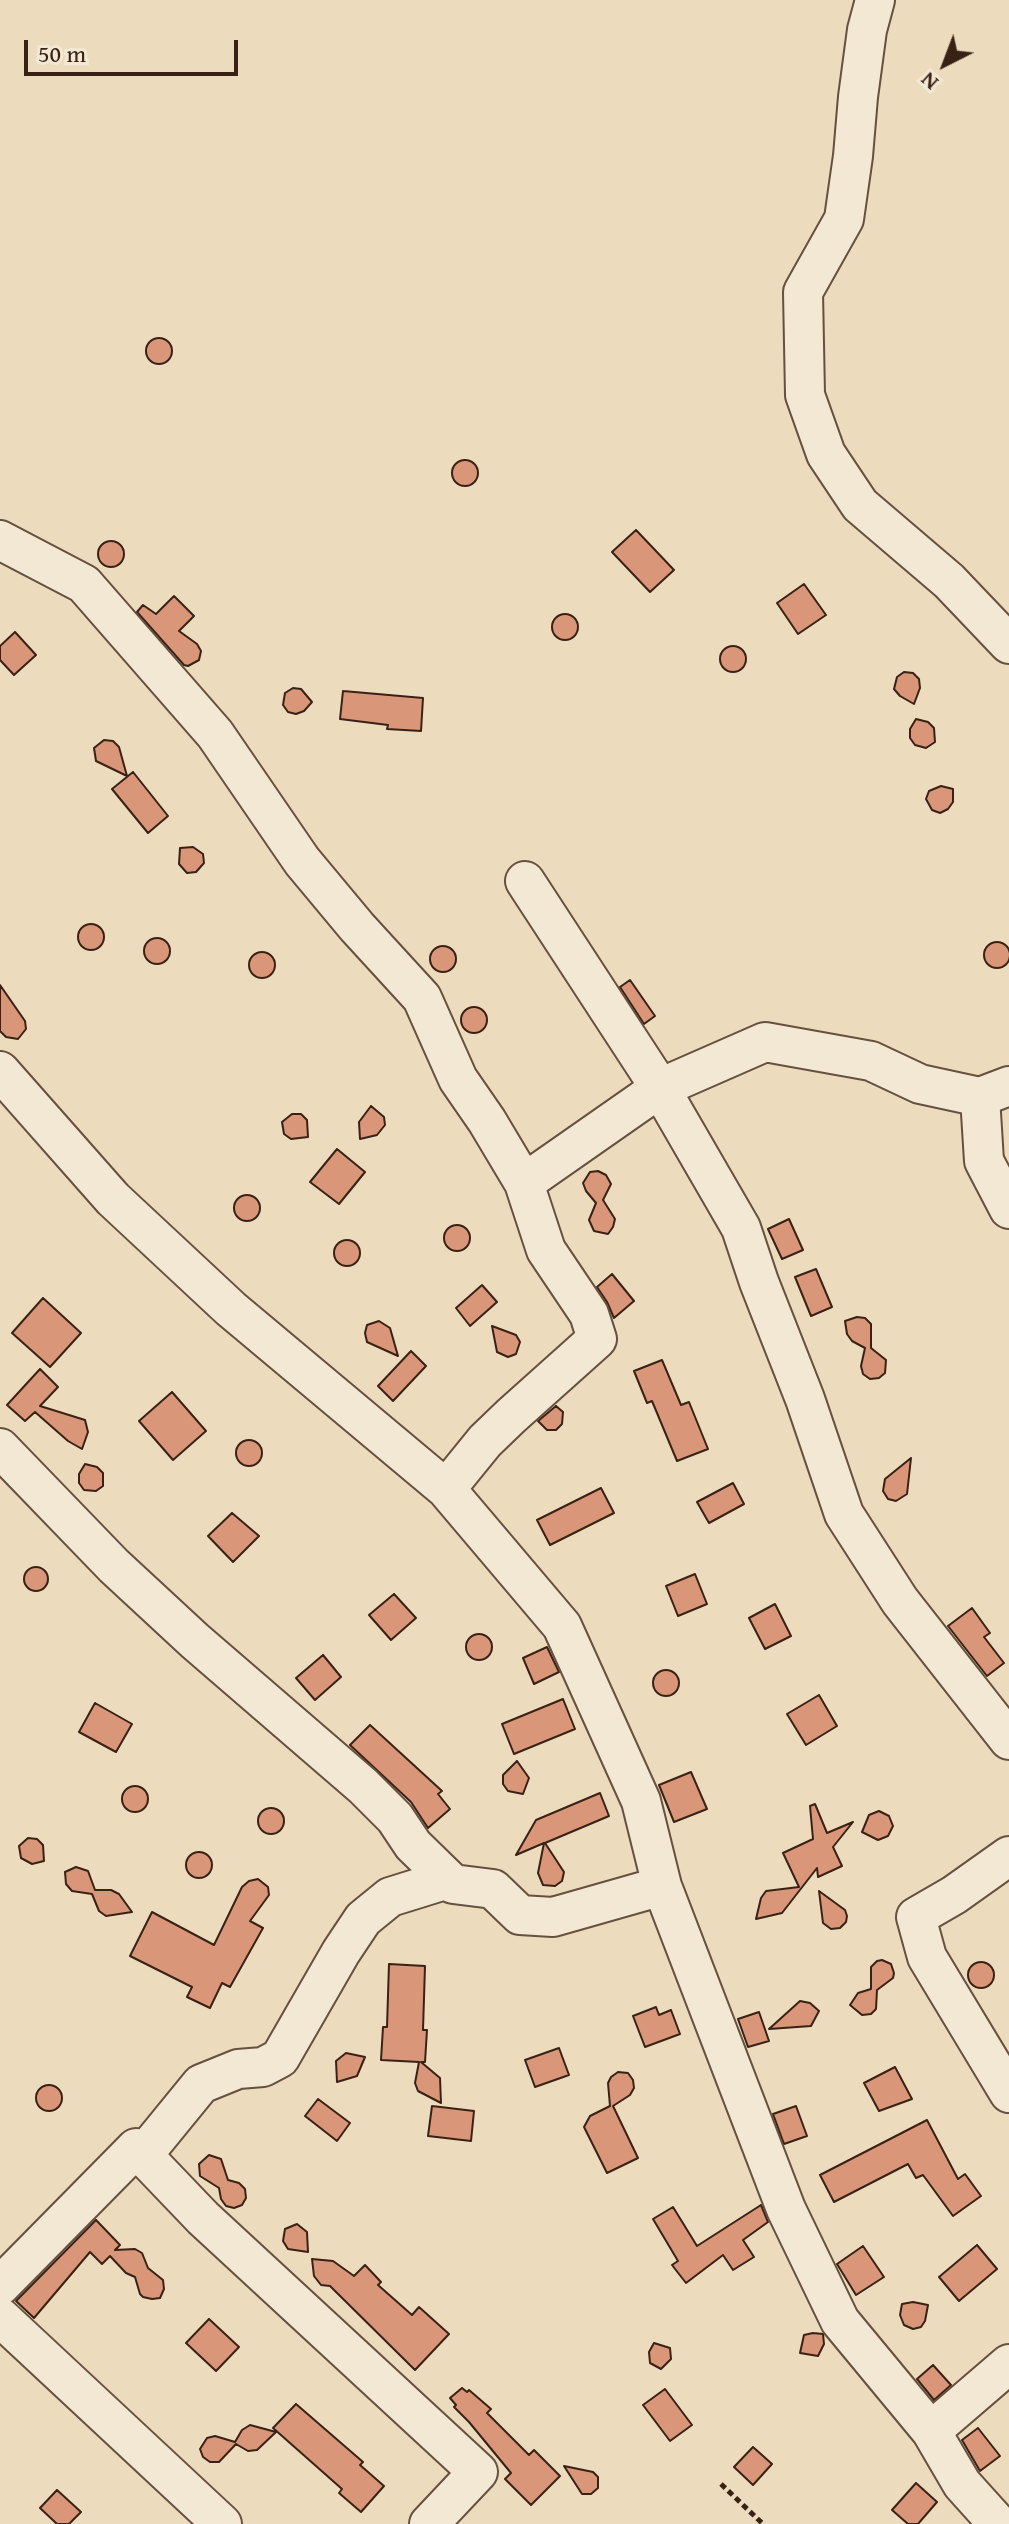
<!DOCTYPE html>
<html>
<head>
<meta charset="utf-8">
<style>
  body { margin:0 }
  #map { position:relative; width:1009px; height:2524px; overflow:hidden; background:#ecdbbc; font-family:"Gentium Book Plus",serif }
  canvas { display:block }
  .north { position:absolute; left:905px; top:24px; width:80px; height:80px; -webkit-text-stroke:6px #f3e8d3; paint-order:stroke; rotate:222deg; font-size:22px; font-weight:700; line-height:32px; text-align:center; color:#392215 }
  .north::after { content:''; display:block; margin:auto; width:28px; height:36px; background:#392215; clip-path:polygon(50% 0,100% 100%,50% 72%,0 100%) }
  .scale { position:absolute; left:24px; top:40px; width:214px; height:36px; box-sizing:border-box; border:4px solid #392215; border-top:0; padding-left:10px; font-size:24px; line-height:28px; white-space:nowrap; color:#392215; -webkit-text-stroke:6px #f3e8d3; paint-order:stroke }
</style>
</head>
<body>
<div id="map">
<canvas width="1009" height="2524"></canvas>
<div class="north">N</div>
<div class="scale">50 m</div>
</div>
<script>
const c = document.querySelector('canvas').getContext('2d');
c.lineJoin = 'round';
function fill(path, color) { c.fillStyle = color; c.fill(path, 'evenodd'); }
const poly = rows => new Path2D(rows.map(r => 'M' + r).join(''));
function stroke(path, color, width, dash) { c.strokeStyle = color; c.lineWidth = width; c.lineCap = dash ? 'butt' : 'round'; c.setLineDash(dash || []); c.stroke(path); }
const building = poly([
  '146 351a13 13 0 1 1 26 0a13 13 0 1 1-26 0Z',
  '452 473a13 13 0 1 1 26 0a13 13 0 1 1-26 0Z',
  [636,530,674,570,650,592,612,552,636,530],
  '98 554a13 13 0 1 1 26 0a13 13 0 1 1-26 0Z',
  [804,584,826,615,798,634,777,603,804,584],
  [174,596,194,616,179,631,197,644,201,651,199,660,188,666,184,665,137,612,143,605,156,614,174,596],
  '552 627a13 13 0 1 1 26 0a13 13 0 1 1-26 0Z',
  [15,632,36,655,14,675,0,660,0,646,15,632],
  '720 659a13 13 0 1 1 26 0a13 13 0 1 1-26 0Z',
  [904,672,913,673,919,679,920,688,914,704,900,696,894,689,897,677,904,672],
  [293,688,301,689,312,702,304,711,296,714,288,712,283,705,285,693,293,688],
  [343,691,423,698,421,731,387,729,388,725,340,719,343,691],
  [916,719,928,722,934,728,935,742,926,748,915,745,910,738,910,729,916,719],
  [104,740,113,741,119,747,127,776,96,761,94,748,104,740],
  [133,772,168,816,148,833,112,789,133,772],
  [941,786,953,789,953,802,948,809,940,813,932,810,926,799,929,791,941,786],
  [193,847,203,854,204,863,196,872,187,873,179,864,180,848,193,847],
  '78 937a13 13 0 1 1 26 0a13 13 0 1 1-26 0Z',
  '144 951a13 13 0 1 1 26 0a13 13 0 1 1-26 0Z',
  '984 955a13 13 0 1 1 26 0a13 13 0 1 1-26 0Z',
  '430 959a13 13 0 1 1 26 0a13 13 0 1 1-26 0Z',
  '249 965a13 13 0 1 1 26 0a13 13 0 1 1-26 0Z',
  [630,980,655,1016,644,1024,620,987,630,980],
  [0,985,25,1021,26,1029,18,1039,6,1037,0,1031,0,985],
  '461 1020a13 13 0 1 1 26 0a13 13 0 1 1-26 0Z',
  [371,1106,384,1117,385,1125,377,1135,360,1139,359,1122,371,1106],
  [292,1114,301,1114,307,1120,308,1137,291,1139,284,1134,282,1122,292,1114],
  [337,1149,365,1172,339,1204,310,1182,337,1149],
  [598,1171,606,1175,611,1184,603,1200,615,1219,613,1227,608,1234,594,1231,589,1220,596,1203,586,1191,583,1183,590,1172,598,1171],
  '234 1208a13 13 0 1 1 26 0a13 13 0 1 1-26 0Z',
  [789,1219,803,1250,782,1259,768,1229,789,1219],
  '444 1238a13 13 0 1 1 26 0a13 13 0 1 1-26 0Z',
  '334 1253a13 13 0 1 1 26 0a13 13 0 1 1-26 0Z',
  [816,1269,832,1307,811,1316,795,1277,816,1269],
  [612,1274,634,1301,614,1318,607,1302,597,1287,612,1274],
  [482,1285,497,1302,470,1326,456,1308,482,1285],
  [43,1298,81,1333,50,1367,12,1333,43,1298],
  [857,1317,865,1318,871,1324,871,1348,886,1360,885,1373,879,1378,870,1379,863,1374,861,1366,865,1348,852,1341,847,1334,845,1321,857,1317],
  [379,1321,390,1328,398,1356,367,1342,365,1333,367,1325,379,1321],
  [492,1326,516,1335,520,1342,516,1354,508,1357,497,1352,492,1326],
  [411,1351,426,1366,393,1401,378,1386,411,1351],
  [662,1360,681,1405,689,1402,708,1449,677,1461,652,1401,647,1403,634,1371,662,1360],
  [40,1369,58,1387,40,1406,85,1420,88,1432,82,1449,68,1441,35,1412,25,1421,7,1405,40,1369],
  [172,1392,206,1431,173,1460,139,1421,172,1392],
  [556,1406,563,1412,562,1424,556,1430,547,1430,538,1421,556,1406],
  '236 1453a13 13 0 1 1 26 0a13 13 0 1 1-26 0Z',
  [911,1458,907,1494,896,1501,888,1499,883,1491,885,1479,911,1458],
  [85,1464,97,1467,103,1473,103,1486,96,1491,84,1490,79,1483,79,1474,85,1464],
  [733,1483,744,1504,709,1523,697,1502,733,1483],
  [601,1488,614,1513,550,1545,537,1520,601,1488],
  [232,1513,259,1536,233,1562,208,1536,232,1513],
  '24 1579a12 12 0 1 1 24 0a12 12 0 1 1-24 0Z',
  [695,1574,707,1604,678,1616,666,1586,695,1574],
  [394,1594,416,1618,391,1640,369,1615,394,1594],
  [775,1604,791,1636,765,1649,749,1618,775,1604],
  [972,1608,990,1633,984,1637,1004,1663,987,1676,948,1626,972,1608],
  '466 1647a13 13 0 1 1 26 0a13 13 0 1 1-26 0Z',
  [547,1647,559,1672,534,1684,523,1658,547,1647],
  [323,1655,341,1677,315,1700,296,1678,323,1655],
  '653 1683a13 13 0 1 1 26 0a13 13 0 1 1-26 0Z',
  [819,1695,837,1726,806,1745,787,1714,819,1695],
  [563,1699,575,1729,514,1754,502,1724,563,1699],
  [95,1703,132,1724,116,1752,79,1732,95,1703],
  [370,1725,442,1791,438,1794,450,1809,428,1828,411,1802,350,1745,370,1725],
  [517,1761,529,1778,523,1794,508,1791,503,1784,503,1775,517,1761],
  [691,1772,707,1809,674,1822,659,1785,691,1772],
  '122 1799a13 13 0 1 1 26 0a13 13 0 1 1-26 0Z',
  [600,1793,609,1816,545,1843,564,1872,562,1881,555,1886,543,1885,538,1873,544,1843,516,1855,536,1820,600,1793],
  [815,1804,827,1833,853,1822,833,1847,842,1866,818,1877,817,1868,782,1913,756,1919,761,1898,766,1891,799,1887,783,1853,813,1839,810,1806,815,1804],
  '258 1821a13 13 0 1 1 26 0a13 13 0 1 1-26 0Z',
  [879,1811,889,1816,893,1826,888,1836,878,1840,862,1832,869,1815,879,1811],
  [28,1838,37,1839,43,1845,44,1861,32,1864,21,1858,19,1846,28,1838],
  '186 1865a13 13 0 1 1 26 0a13 13 0 1 1-26 0Z',
  [76,1867,88,1871,95,1890,111,1890,119,1894,132,1912,106,1916,99,1911,92,1894,72,1891,66,1884,65,1872,76,1867],
  [258,1879,268,1887,269,1895,250,1921,263,1928,230,1987,222,1983,210,2008,187,1997,192,1987,130,1956,152,1912,214,1945,242,1887,249,1881,258,1879],
  [819,1891,845,1910,847,1916,846,1922,840,1928,831,1929,823,1923,819,1891],
  [882,1960,891,1964,894,1973,893,1978,877,1990,876,2009,871,2014,862,2015,850,2005,858,1993,871,1989,871,1967,877,1961,882,1960],
  '968 1975a13 13 0 1 1 26 0a13 13 0 1 1-26 0Z',
  [389,1964,425,1966,423,2030,427,2030,425,2062,421,2062,440,2078,441,2103,418,2091,415,2083,419,2062,381,2060,383,2027,387,2027,389,1964],
  [800,2001,810,2003,819,2011,811,2026,769,2029,800,2001],
  [656,2007,659,2015,671,2010,680,2034,645,2047,633,2016,656,2007],
  [759,2012,769,2041,748,2047,738,2019,759,2012],
  [559,2048,569,2075,535,2087,525,2060,559,2048],
  [346,2053,365,2057,357,2076,337,2082,336,2061,346,2053],
  [895,2067,912,2099,879,2111,864,2083,895,2067],
  [618,2072,628,2073,633,2080,634,2088,630,2095,613,2106,638,2158,607,2173,584,2127,590,2116,610,2106,608,2083,611,2077,618,2072],
  '36 2098a13 13 0 1 1 26 0a13 13 0 1 1-26 0Z',
  [318,2099,350,2123,337,2141,305,2116,318,2099],
  [432,2106,474,2111,471,2141,428,2136,432,2106],
  [796,2106,807,2136,784,2144,773,2114,796,2106],
  [927,2120,958,2179,965,2174,981,2196,953,2216,923,2175,916,2178,908,2164,834,2202,820,2175,927,2120],
  [209,2155,221,2159,228,2180,239,2183,245,2189,246,2198,242,2205,234,2208,226,2206,221,2199,219,2188,200,2176,199,2164,209,2155],
  [761,2205,768,2222,743,2240,754,2257,733,2270,723,2255,686,2283,672,2265,678,2261,653,2219,673,2207,697,2246,761,2205],
  [96,2220,120,2245,115,2250,135,2249,142,2253,148,2268,163,2280,164,2289,160,2298,152,2299,143,2297,140,2294,135,2277,126,2273,110,2256,102,2264,90,2252,34,2318,16,2301,96,2220],
  [297,2224,307,2232,308,2252,288,2249,283,2241,285,2229,297,2224],
  [977,2245,997,2269,959,2301,939,2277,977,2245],
  [863,2246,884,2277,856,2295,837,2264,863,2246],
  [312,2259,333,2261,354,2276,365,2265,381,2282,378,2285,412,2315,419,2307,449,2334,415,2370,330,2286,321,2285,314,2276,312,2259],
  [913,2302,928,2305,925,2321,921,2327,913,2329,904,2325,900,2315,902,2304,913,2302],
  [209,2319,239,2347,216,2371,186,2343,209,2319],
  [813,2333,823,2334,824,2344,818,2356,800,2353,804,2335,813,2333],
  [654,2343,670,2348,671,2359,661,2369,650,2363,649,2352,654,2343],
  [933,2365,951,2385,934,2400,917,2379,933,2365],
  [462,2388,467,2392,469,2390,491,2409,487,2413,529,2455,534,2450,560,2476,531,2505,505,2479,511,2473,469,2422,454,2407,456,2405,450,2398,462,2388],
  [665,2389,692,2425,670,2441,643,2405,665,2389],
  [296,2404,363,2462,360,2465,384,2486,361,2512,339,2493,342,2489,273,2428,296,2404],
  [250,2425,276,2432,257,2450,248,2451,236,2444,219,2462,210,2462,203,2457,200,2449,207,2438,215,2436,235,2442,242,2430,250,2425],
  [978,2428,1000,2456,980,2471,962,2440,978,2428],
  [753,2447,772,2464,753,2485,734,2467,753,2447],
  [564,2466,593,2472,598,2477,598,2488,591,2494,582,2494,564,2466],
  [916,2483,937,2502,918,2524,908,2524,892,2510,916,2483],
  [57,2490,81,2512,69,2524,57,2524,40,2508,57,2490]
]);
fill(building, '#da9679');
stroke(building, '#392215', 2);
const minor = poly([
  [875,0,867,30,858,97,853,156,844,219,803,292,805,395,826,454,860,505,949,581,1009,644],
  [0,540,84,584,215,734,302,861,357,927,422,998,458,1079,487,1121,524,1183,660,1088,765,1042,871,1061,920,1084,980,1097,1009,1086],
  [525,881,660,1088,741,1228,759,1282,805,1399,844,1514,900,1601,1009,1740],
  [0,1071,113,1199,231,1309,446,1489,562,1626,641,1801,662,1886,786,2209,840,2321,931,2431,962,2484,998,2524],
  [980,1097,984,1161,1009,1209],
  [0,1448,114,1566,195,1641,363,1786,395,1818,413,1845,453,1884,493,1889,520,1915,553,1917,662,1886],
  [446,1489,485,1441,511,1416,597,1339,589,1314,546,1250,524,1183],
  [1009,1856,954,1895,916,1917,927,1957,1009,2093],
  [143,2155,201,2084,238,2069,263,2067,280,2058,341,1952,363,1919,390,1897,448,1879],
  [0,2286,136,2148,203,2218,478,2472,429,2524],
  [0,2317,222,2524],
  [931,2431,1009,2364]
]);
stroke(minor, '#66503f', 42);
stroke(poly([
  [721,2484,763,2524]
]), '#392215', 5, [6, 4]);
stroke(minor, '#f3e8d3', 38);
</script>
</body>
</html>
